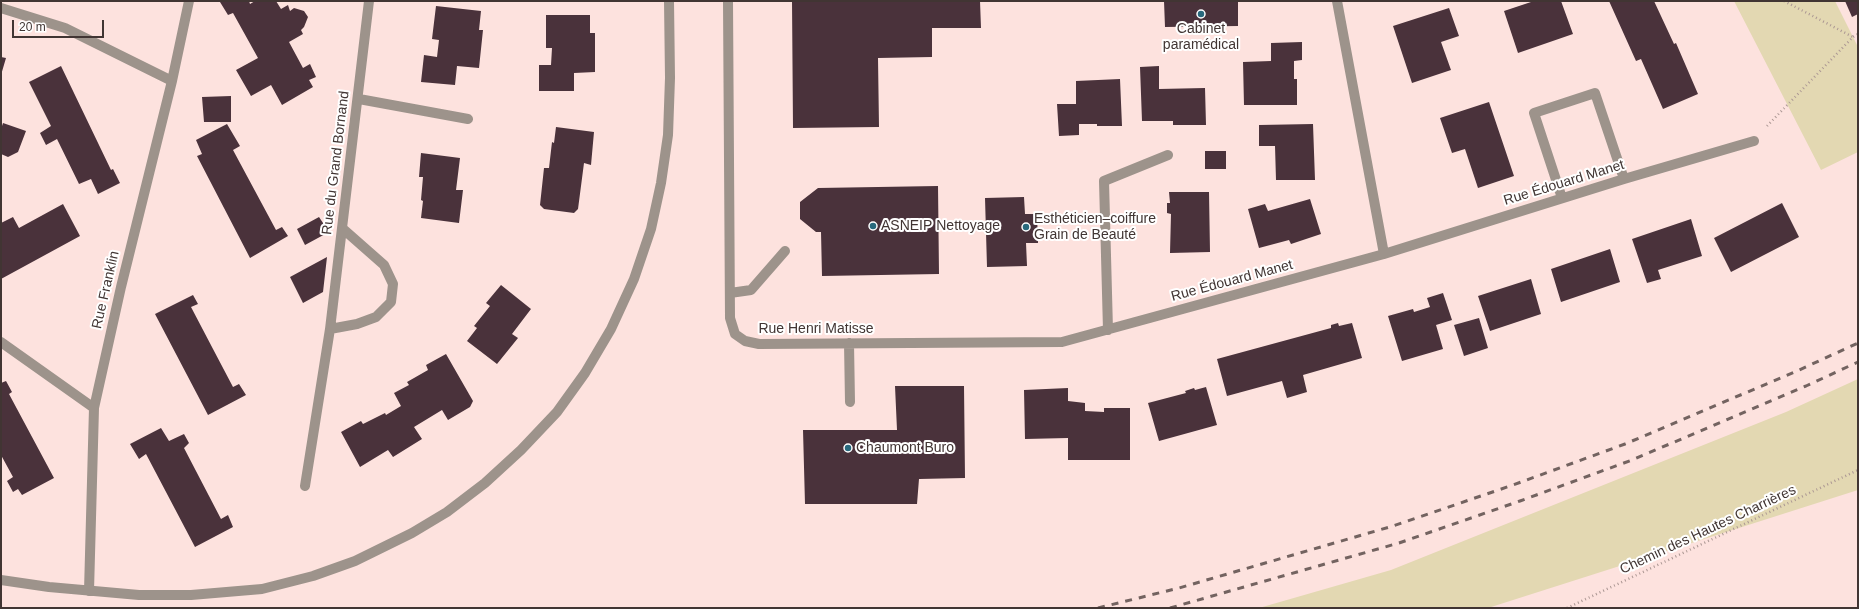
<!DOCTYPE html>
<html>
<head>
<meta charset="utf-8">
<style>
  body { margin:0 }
  #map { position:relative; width:1859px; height:609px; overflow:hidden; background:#fde2de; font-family:Arial,sans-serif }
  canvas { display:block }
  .frame { position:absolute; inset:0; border:2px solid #413533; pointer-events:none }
  .scale { position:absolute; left:12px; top:20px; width:92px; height:18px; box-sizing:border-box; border:2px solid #413533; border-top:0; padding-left:5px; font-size:12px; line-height:14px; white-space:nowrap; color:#413533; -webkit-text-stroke:3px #fff; paint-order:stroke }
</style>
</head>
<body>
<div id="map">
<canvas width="1859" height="609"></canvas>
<div class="frame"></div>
<div class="scale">20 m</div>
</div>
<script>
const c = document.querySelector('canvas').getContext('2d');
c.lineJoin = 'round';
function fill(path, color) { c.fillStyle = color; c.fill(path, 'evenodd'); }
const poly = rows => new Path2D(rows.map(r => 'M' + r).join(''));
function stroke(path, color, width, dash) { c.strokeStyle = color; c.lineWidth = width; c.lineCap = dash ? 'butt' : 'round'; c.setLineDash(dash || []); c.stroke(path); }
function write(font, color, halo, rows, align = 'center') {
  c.font = font + ' Arial,sans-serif'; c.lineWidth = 4; c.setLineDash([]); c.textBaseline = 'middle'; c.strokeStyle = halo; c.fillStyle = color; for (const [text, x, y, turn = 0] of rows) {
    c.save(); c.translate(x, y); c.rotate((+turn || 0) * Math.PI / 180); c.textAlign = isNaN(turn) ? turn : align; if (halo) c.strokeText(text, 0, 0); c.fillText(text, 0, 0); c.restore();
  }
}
fill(poly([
  [1734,1,1835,1,1858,47,1858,152,1821,170],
  [1858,379,1858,490,1488,608,1259,608,1391,570,1786,412]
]), '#e3d8b2');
fill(poly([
  [223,1,249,1,250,4,255,1,276,1,281,9,288,5,290,11,294,8,304,11,308,17,304,27,301,30,303,34,289,42,303,68,310,64,316,77,309,80,313,87,282,105,271,85,251,96,236,70,258,58,233,13,228,15,220,2],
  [792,1,980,1,981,28,932,28,932,57,878,58,879,127,793,128],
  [1164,1,1238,1,1238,26,1165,27],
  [1534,1,1561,1,1573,34,1518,53,1504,11],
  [1609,1,1654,1,1674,44,1676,43,1698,94,1663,109,1641,59,1636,61],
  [1845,1,1858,1,1858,14,1852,17],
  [436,6,481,11,479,30,483,30,479,68,457,66,455,85,421,82,424,55,437,57,439,40,432,39],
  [1449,8,1459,36,1441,42,1451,70,1412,83,1393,26],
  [546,15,590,15,590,33,595,33,595,72,574,73,574,91,539,91,539,65,551,65,552,48,546,48],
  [1302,42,1302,60,1294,61,1294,79,1297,79,1297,105,1244,105,1243,62,1271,61,1271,43],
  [1,57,6,58,1,75],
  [61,66,111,170,113,169,120,183,98,194,91,179,79,184,57,139,46,145,40,133,51,126,29,82],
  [1159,66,1159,89,1205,88,1206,125,1173,125,1173,121,1142,121,1140,67],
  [1120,79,1122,126,1097,126,1097,124,1079,124,1079,135,1059,136,1057,104,1076,104,1076,81],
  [231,96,231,122,204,122,202,97],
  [1489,102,1514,176,1478,188,1465,149,1452,153,1440,118],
  [3,123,26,131,18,152,8,157,1,154,1,129],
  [227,124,240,146,233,150,276,230,282,227,288,236,250,258,197,156,202,154,196,140],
  [1313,124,1315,180,1276,180,1275,146,1259,146,1259,125],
  [556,127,594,132,591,165,584,163,578,209,574,213,544,209,540,205,544,168,549,168,552,142,554,143],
  [1205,151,1226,151,1226,169,1205,169],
  [421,153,460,158,456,190,463,190,459,223,421,218,423,201,421,200,423,177,419,177],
  [938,186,939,274,822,276,821,232,816,232,800,219,800,202,818,188],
  [1169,192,1209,192,1210,252,1170,253,1171,214,1167,213,1167,203,1170,203],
  [1024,197,1025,214,1037,214,1038,243,1026,243,1027,266,987,267,985,198],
  [1310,199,1321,234,1291,244,1289,240,1259,248,1248,209,1265,204,1268,211],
  [1782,203,1799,237,1731,272,1714,238],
  [63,204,80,236,1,279,1,223,13,217,19,228],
  [319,217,329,232,305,245,297,229],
  [1691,219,1702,256,1658,270,1661,279,1647,283,1632,239],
  [1610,249,1620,282,1561,302,1551,269],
  [327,257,323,292,303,303,290,277],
  [1531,279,1541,314,1490,331,1478,296],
  [501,285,531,309,512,334,518,338,497,364,467,341,477,328,474,326,490,306,486,303],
  [1443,293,1452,320,1436,325,1443,349,1402,361,1388,316,1413,309,1414,312,1430,307,1427,298],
  [193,295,198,304,191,307,213,349,233,387,239,384,246,395,208,415,155,314],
  [1479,318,1488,348,1464,356,1454,325],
  [1338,323,1339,326,1352,323,1362,358,1303,375,1307,392,1287,398,1282,381,1227,396,1217,359,1331,328,1331,325],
  [446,354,473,401,470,407,448,420,442,410,414,427,422,439,393,457,388,450,360,467,341,432,361,421,363,424,385,413,386,415,401,406,394,393,409,385,407,382,428,370,426,365],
  [6,381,12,392,9,394,54,478,22,495,18,489,13,492,7,481,13,477,1,455,1,383],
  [895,386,964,386,965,478,919,479,917,504,805,504,803,430,897,430],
  [1206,387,1217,425,1159,441,1148,403,1186,393,1185,391,1194,388,1195,390],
  [1068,388,1068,401,1085,403,1085,411,1104,412,1104,408,1130,408,1130,460,1068,460,1068,438,1025,439,1024,390],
  [161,428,169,441,184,434,189,443,184,448,221,519,228,515,233,527,195,547,146,454,139,459,130,444]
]), '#4a323b');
stroke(poly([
  [1784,1,1853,37],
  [1767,126,1853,37,1858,34],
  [1567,608,1858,470]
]), '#ab9793', 2.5, [1, 3]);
stroke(poly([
  [728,1,730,318,735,334,745,341,759,344,1062,342,1384,254,1624,179,1754,141],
  [1337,1,1384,254],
  [1,8,65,28,172,81],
  [359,99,468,119],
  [1562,198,1534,113,1595,93,1624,179],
  [730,293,751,290,785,251],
  [330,329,357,324,376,317,391,302,393,284,384,265,342,228],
  [1108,330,1104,181,1168,155],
  [1,342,94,408],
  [849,343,850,402],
  [305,486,330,329,369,1],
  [1,580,49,587,139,595,191,595,262,589,313,576,355,561,412,533,447,512,485,483,521,450,557,412,585,373,611,329,634,279,651,229,661,183,668,135,670,78,669,1],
  [89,591,94,408,121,287,172,81,189,1]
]), '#9d938b', 10);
stroke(poly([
  [1098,608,1179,588,1393,526,1513,485,1625,444,1797,371,1858,343],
  [1170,608,1399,543,1520,501,1632,460,1806,386,1858,362]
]), '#736360', 3, [7, 7]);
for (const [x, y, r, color] of [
  [1201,14,4,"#28697d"],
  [873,226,4,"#28697d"],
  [1026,227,4,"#28697d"],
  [848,448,4,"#28697d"]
]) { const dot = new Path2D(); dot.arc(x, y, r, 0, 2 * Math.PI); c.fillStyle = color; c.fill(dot); stroke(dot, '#fff', 1.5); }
write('14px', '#413533', '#fff', [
  ["Cabinet",1201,29,"center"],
  ["paramédical",1201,45,"center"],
  ["Esthéticien–coiffure",1034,219],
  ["Grain de Beauté",1034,235],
  ["ASNEIP Nettoyage",881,226],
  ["Chaumont Buro",856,448]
], 'left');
write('14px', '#413533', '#fff', [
  ["Rue du Grand Bornand",336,163,-83],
  ["Rue Édouard Manet",1564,183,-17],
  ["Rue Édouard Manet",1232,281,-15],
  ["Rue Franklin",106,290,-77],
  ["Rue Henri Matisse",816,329],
  ["Chemin des Hautes Charrières",1708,530,-25]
]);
</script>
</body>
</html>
